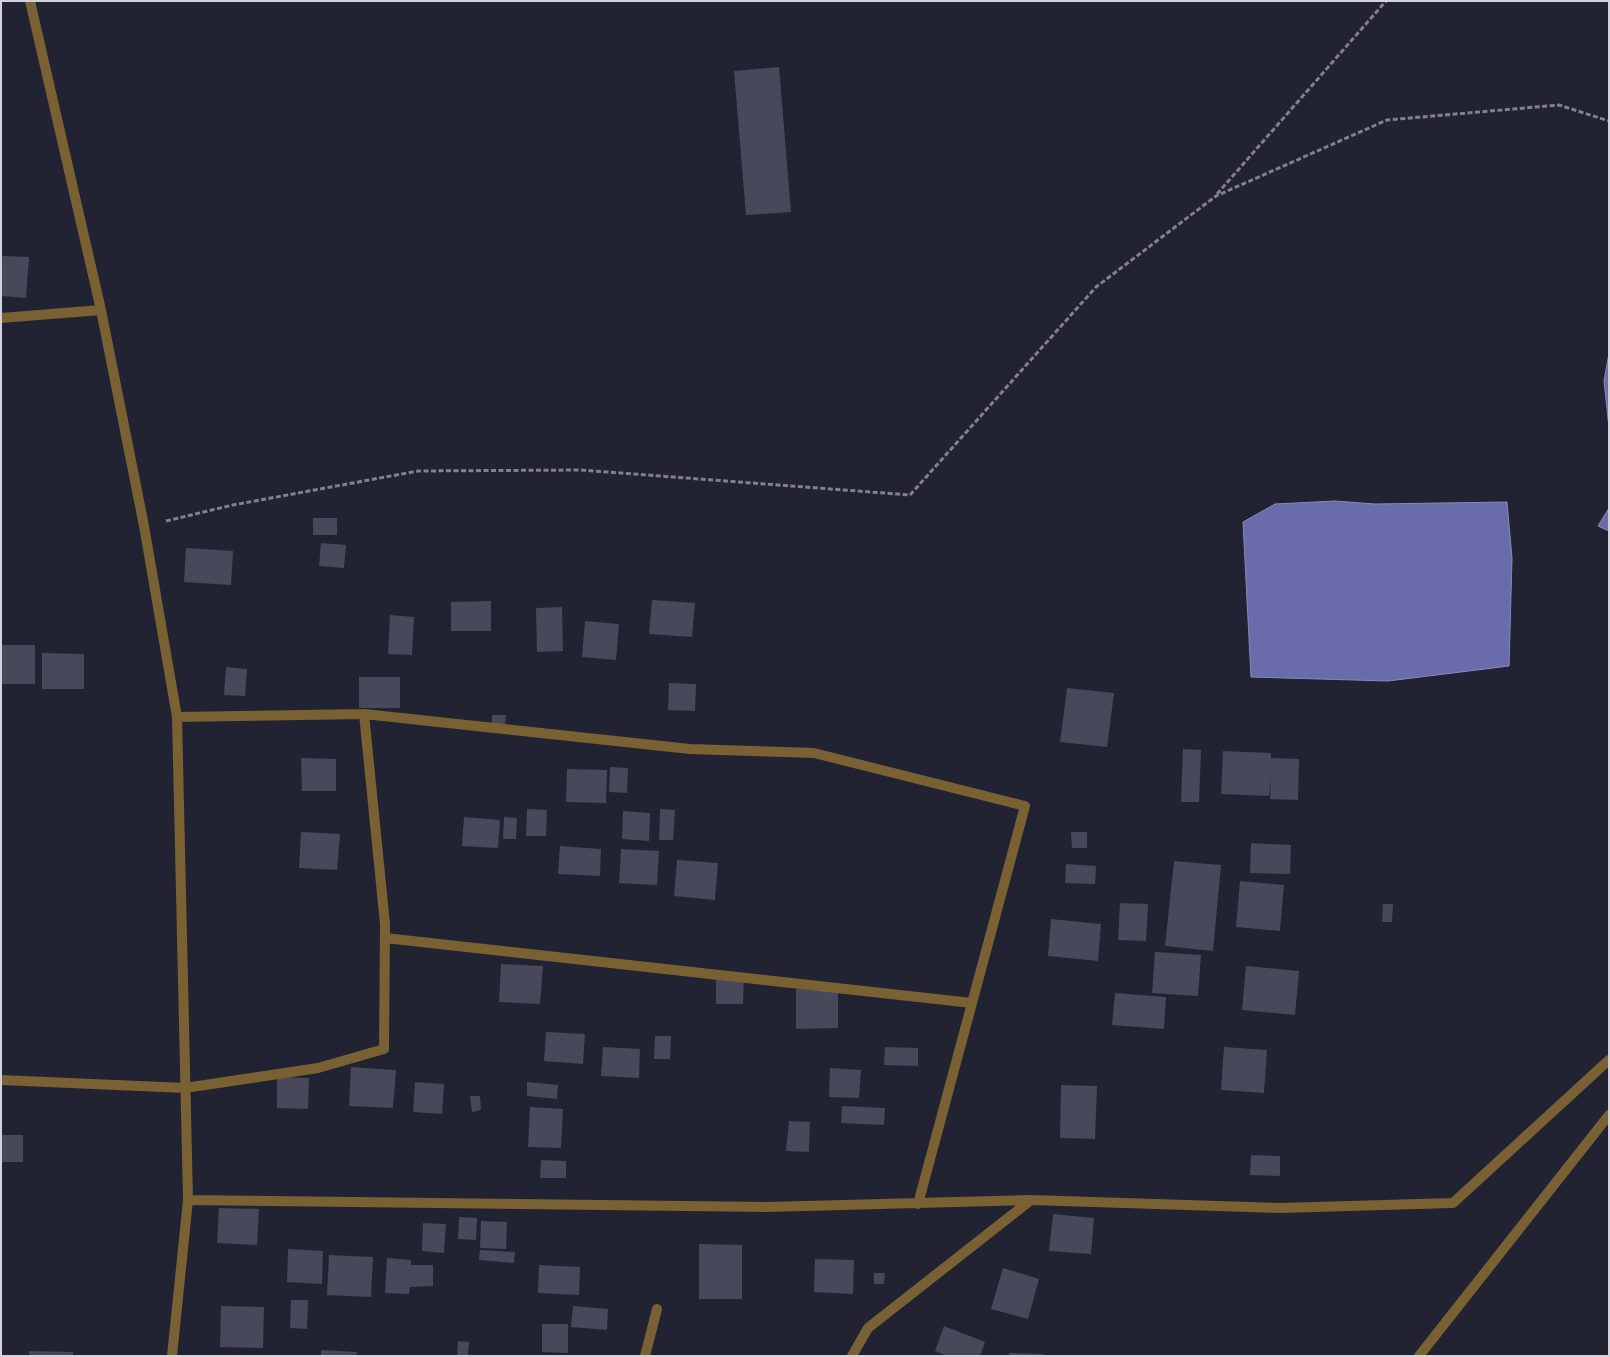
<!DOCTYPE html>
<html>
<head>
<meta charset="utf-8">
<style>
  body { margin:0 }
  #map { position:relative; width:1610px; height:1357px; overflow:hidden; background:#212232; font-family:Arial,sans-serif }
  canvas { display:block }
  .frame { position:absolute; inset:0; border:2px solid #d3d3de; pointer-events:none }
</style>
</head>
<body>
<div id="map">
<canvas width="1610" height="1357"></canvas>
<div class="frame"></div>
</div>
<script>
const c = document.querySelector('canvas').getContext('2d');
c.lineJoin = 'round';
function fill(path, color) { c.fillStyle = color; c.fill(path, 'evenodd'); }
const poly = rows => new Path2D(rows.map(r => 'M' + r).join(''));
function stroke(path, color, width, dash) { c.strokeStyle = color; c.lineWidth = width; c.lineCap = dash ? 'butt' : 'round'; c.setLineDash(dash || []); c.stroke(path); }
const water = poly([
  [1609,353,1609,428,1604,381,1609,353],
  [1335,501,1375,504,1507,502,1512,558,1509,666,1388,681,1251,677,1243,522,1275,504,1335,501],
  [1609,508,1609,531,1598,526,1609,508]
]);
fill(water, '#6a6baa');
stroke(water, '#8a8aba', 1);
fill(poly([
  [779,67,791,212,746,215,734,71],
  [2,256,29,257,26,298,1,296],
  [313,518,337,518,337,535,313,535],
  [321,543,346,545,344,568,319,566],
  [186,548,233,551,231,585,184,582],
  [652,600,695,603,692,637,649,634],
  [491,601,491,631,451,631,451,602],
  [562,607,563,651,537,652,536,608],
  [390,615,414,617,412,655,388,654],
  [585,621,619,624,616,660,582,657],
  [1,645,35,645,35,684,1,684],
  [42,653,84,654,84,689,42,689],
  [226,667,247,669,245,696,224,695],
  [359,677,400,677,400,708,359,708],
  [669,683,696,684,695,711,668,710],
  [1067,688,1114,693,1107,747,1060,742],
  [492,715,506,715,505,727,492,727],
  [1183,749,1201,750,1199,802,1181,802],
  [1223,751,1271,753,1271,758,1299,759,1298,800,1270,799,1271,776,1269,796,1221,794],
  [301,758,336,759,336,791,302,791],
  [610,767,628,768,627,793,609,792],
  [567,769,607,770,606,803,566,802],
  [527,809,547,810,546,836,526,836],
  [660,809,675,810,673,840,659,840],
  [623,811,650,813,649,841,622,839],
  [464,817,500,820,498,848,462,846],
  [504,817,517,818,516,839,503,839],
  [301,832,340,834,337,870,299,868],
  [1071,832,1087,832,1087,848,1072,848],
  [1251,843,1291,845,1290,874,1250,873],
  [560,846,601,849,600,876,558,874],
  [621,849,659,851,657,885,619,883],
  [677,860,718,863,715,900,674,896],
  [1174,861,1221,865,1213,951,1165,946],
  [1066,864,1096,866,1095,884,1065,883],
  [1240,881,1284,885,1280,931,1236,927],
  [1120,903,1148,904,1146,941,1118,940],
  [1383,904,1393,904,1392,922,1382,922],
  [1051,919,1101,924,1098,961,1048,956],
  [1155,952,1201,955,1198,996,1152,993],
  [501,964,543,966,540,1004,499,1002],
  [1246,966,1299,971,1295,1015,1242,1010],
  [716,978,744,978,743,1004,716,1004],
  [796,989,838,989,838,1028,796,1029],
  [1115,993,1166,997,1164,1029,1112,1025],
  [546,1032,585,1034,583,1064,544,1061],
  [655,1036,671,1036,670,1059,654,1059],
  [603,1047,640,1049,639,1078,601,1076],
  [885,1047,918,1048,918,1066,884,1065],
  [1224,1047,1267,1050,1264,1093,1221,1090],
  [351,1067,396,1070,393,1108,349,1106],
  [830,1068,861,1070,859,1098,829,1097],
  [277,1077,309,1078,308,1109,277,1108],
  [415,1082,444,1084,442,1114,413,1112],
  [527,1082,558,1085,557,1099,527,1096],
  [1061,1085,1097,1086,1095,1139,1060,1138],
  [470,1096,480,1096,481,1110,472,1112],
  [842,1106,885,1108,884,1125,841,1123],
  [530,1107,563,1109,561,1148,528,1147],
  [789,1121,810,1122,809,1152,786,1151],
  [1,1135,23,1135,23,1162,1,1162],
  [1251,1155,1280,1156,1280,1176,1250,1175],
  [541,1160,566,1161,566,1178,540,1178],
  [219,1208,259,1209,257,1245,217,1243],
  [1053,1214,1094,1218,1091,1254,1049,1251],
  [459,1217,477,1218,476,1240,458,1239],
  [481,1221,507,1222,506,1249,480,1248],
  [423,1223,446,1224,444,1253,422,1251],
  [699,1244,742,1245,742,1299,699,1299],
  [288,1249,323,1251,322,1284,287,1282],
  [480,1250,515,1252,514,1263,479,1260],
  [329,1255,373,1257,371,1297,327,1295],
  [387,1258,411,1260,411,1265,433,1265,433,1286,410,1287,409,1294,385,1293],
  [815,1259,854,1260,853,1294,814,1292],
  [539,1265,580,1267,579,1295,538,1293],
  [1003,1268,1039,1279,1028,1319,991,1309],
  [874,1273,885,1273,884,1284,874,1284],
  [291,1300,308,1300,307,1329,290,1328],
  [221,1306,264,1307,263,1348,220,1347],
  [573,1306,608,1309,607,1330,571,1327],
  [542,1324,568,1324,568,1353,542,1352],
  [944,1326,985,1342,980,1356,947,1356,935,1351],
  [458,1341,469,1342,468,1356,457,1356],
  [321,1350,357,1352,356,1356,321,1356],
  [29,1351,73,1352,73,1356,29,1356],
  [1009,1353,1043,1354,1043,1356,1009,1356]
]), '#47485a');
stroke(poly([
  [1217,194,1386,1],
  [166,521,233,505,418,471,581,470,910,495,1096,287,1216,196,1387,120,1559,105,1609,121]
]), '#80808e', 3, [5, 2.5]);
stroke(poly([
  [30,1,101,310,144,526,177,717,188,1200,172,1356],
  [1,318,101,310],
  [177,717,364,714,690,749,814,753,1025,806,918,1204],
  [385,938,972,1003],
  [1,1080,185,1088,318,1068,384,1049,385,924,364,714],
  [188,1200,767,1207,1031,1200,1280,1208,1453,1203,1609,1060],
  [645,1356,657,1309],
  [852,1356,868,1328,1031,1200],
  [1419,1356,1609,1115]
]), '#796133', 10);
</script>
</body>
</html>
